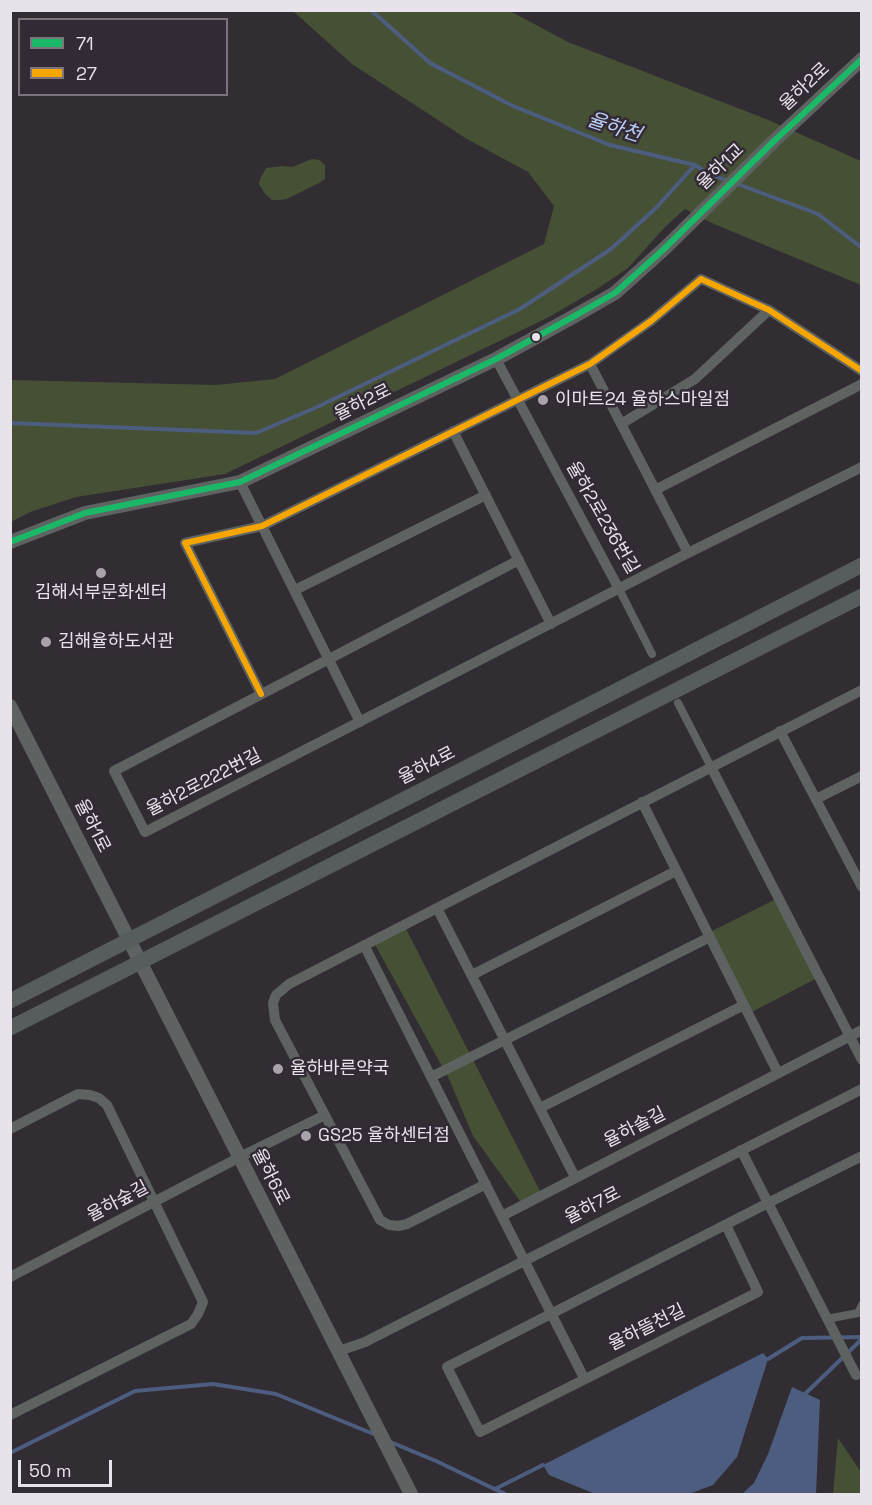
<!DOCTYPE html>
<html>
<head>
<meta charset="utf-8">
<style>
  body { margin:0 }
  #map { position:relative; width:872px; height:1505px; overflow:hidden; background:#312d32; font-family:"Space Grotesk",sans-serif }
  canvas { display:block }
  .frame { position:absolute; inset:0; border:12px solid #e8e3ea; pointer-events:none }
  .legend { position:absolute; left:18px; top:18px; width:210px; height:78px; box-sizing:border-box; background:#322a35; border:2px solid #7b747d; margin:0; padding:8px 10px; list-style:none; font-size:18px; color:#e8e3ea }
  .legend li { display:flex; align-items:center; gap:12px; height:30px }
  .legend b { width:30px; border:2px solid #7b747d }
  .scale { position:absolute; left:18px; top:1460px; width:94px; height:27px; box-sizing:border-box; border:3px solid #e8e3ea; border-top:0; padding-left:8px; font-size:18px; line-height:21px; white-space:nowrap; color:#e8e3ea; -webkit-text-stroke:4px #322a35; paint-order:stroke }
</style>
</head>
<body>
<div id="map">
<canvas width="872" height="1505"></canvas>
<div class="frame"></div>
<ul class="legend">
<li><b style="height:8px;background:#1ab867"></b>71</li>
<li><b style="height:8px;background:#f7a600"></b>27</li>
</ul>
<div class="scale">50 m</div>
</div>
<script>
const c = document.querySelector('canvas').getContext('2d');
c.lineJoin = 'round';
function fill(path, color) { c.fillStyle = color; c.fill(path, 'evenodd'); }
const poly = rows => new Path2D(rows.map(r => 'M' + r).join(''));
function stroke(path, color, width, dash) { c.strokeStyle = color; c.lineWidth = width; c.lineCap = dash ? 'butt' : 'round'; c.setLineDash(dash || []); c.stroke(path); }
function write(font, color, halo, rows, align = 'center') {
  c.font = font + ' "Space Grotesk","Noto Sans KR",sans-serif'; c.lineWidth = 5; c.setLineDash([]); c.textBaseline = 'middle'; c.strokeStyle = halo; c.fillStyle = color; for (const [text, x, y, turn = 0] of rows) {
    c.save(); c.translate(x, y); c.rotate((+turn || 0) * Math.PI / 180); c.textAlign = isNaN(turn) ? turn : align; if (halo) c.strokeText(text, 0, 0); c.fillText(text, 0, 0); c.restore();
  }
}
fill(poly([
  [293,11,510,11,568,42,766,119,861,161,861,285,714,224,685,209,666,226,628,268,597,289,549,317,225,474,76,497,30,512,11,522,11,380,216,385,275,379,544,244,554,206,528,172,467,139,352,64],
  [312,159,319,160,325,165,325,179,319,183,287,199,280,200,272,200,265,194,259,184,260,179,266,168,282,166,292,167],
  [776,899,817,978,750,1013,710,932],
  [404,925,542,1195,523,1205,473,1136,449,1079,373,941],
  [838,1438,861,1472,861,1494,833,1494]
]), '#465035');
fill(poly([
  [763,1353,768,1359,737,1457,713,1485,689,1494,595,1494,549,1475,543,1465],
  [792,1387,820,1400,816,1494,742,1494,754,1483,768,1454]
]), '#4c5d80');
stroke(poly([
  [371,10,430,63,513,106,610,145,695,165,708,173,728,181],
  [735,183,818,214,862,248],
  [10,423,256,433,315,408,520,309,611,249,655,209,695,165],
  [768,1359,802,1338,862,1337],
  [806,1393,862,1339],
  [388,1441,436,1461,505,1494],
  [10,1453,135,1391,213,1384,276,1394,376,1435],
  [495,1489,543,1465]
]), '#4c5d80', 4);
stroke(poly([
  [619,589,652,654],
  [678,703,711,767],
  [827,1319,858,1313,862,1305]
]), '#5e6362', 8);
stroke(poly([
  [496,359,619,589],
  [590,364,688,553],
  [621,424,695,379,769,310],
  [453,431,551,624],
  [240,482,360,722],
  [655,490,862,384],
  [519,560,114,771,145,832,688,553,862,467],
  [295,590,486,495],
  [261,694,185,543,262,526,590,364,651,321,701,279,769,310,862,371],
  [780,731,862,887],
  [711,767,862,1060],
  [816,799,862,776],
  [642,802,778,1073],
  [437,908,575,1177],
  [364,945,584,1378],
  [472,975,676,871],
  [431,1077,710,937],
  [540,1108,744,1005],
  [10,1129,78,1094,90,1095,99,1098,107,1105,203,1302,198,1314,191,1324,10,1415],
  [741,1150,856,1375],
  [486,1184,407,1224,398,1226,389,1225,380,1220,275,1020,273,1003,276,995,289,984,862,690],
  [502,1216,862,1030],
  [726,1225,758,1292,480,1432,447,1367,768,1203,862,1156],
  [10,1277,240,1157,325,1115],
  [339,1351,365,1342,862,1089]
]), '#5e6362', 10);
stroke(poly([
  [10,542,85,513,240,482,496,359,571,318,615,293,664,249,774,141,862,59],
  [10,706,411,1494]
]), '#5e6362', 14);
stroke(poly([
  [10,1001,862,565],
  [10,1028,862,596]
]), '#565d5c', 15);
stroke(poly([
  [10,542,85,513,240,482,496,359,571,318,615,293,664,249,774,141,862,59]
]), '#1ab867', 6);
stroke(poly([
  [261,694,185,543,262,526,590,364,651,321,701,279,769,310,862,371]
]), '#f7a600', 6);
for (const [x, y, r, color] of [
  [536,337,5,"#e8e3ea"],
  [543,400,6,"#a8a3aa"],
  [101,573,6,"#a8a3aa"],
  [46,642,6,"#a8a3aa"],
  [278,1069,6,"#a8a3aa"],
  [306,1136,6,"#a8a3aa"]
]) { const dot = new Path2D(); dot.arc(x, y, r, 0, 2 * Math.PI); c.fillStyle = color; c.fill(dot); stroke(dot, '#322a35', 2); }
write('18px', '#e8e3ea', '#322a35', [
  ["율하2로",805,87,-43],
  ["율하1교",721,167,-44],
  ["율하2로",363,403,-26],
  ["율하2로236번길",602,518,60],
  ["율하4로",427,766,-27],
  ["율하2로222번길",204,783,-27],
  ["율하1로",92,826,63],
  ["율하솔길",635,1128,-27],
  ["율하6로",270,1177,63],
  ["율하숲길",118,1202,-28],
  ["율하7로",593,1206,-27],
  ["율하뜰천길",647,1328,-26]
]);
write('18px', '#e8e3ea', '#322a35', [
  ["이마트24 율하스마일점",555,400],
  ["김해서부문화센터",101,593,"center"],
  ["김해율하도서관",58,642],
  ["율하바른약국",290,1069],
  ["GS25 율하센터점",318,1136]
], 'left');
write('italic 20px', '#bbcef5', '#322a35', [
  ["율하천",614,128,18]
]);
</script>
</body>
</html>
